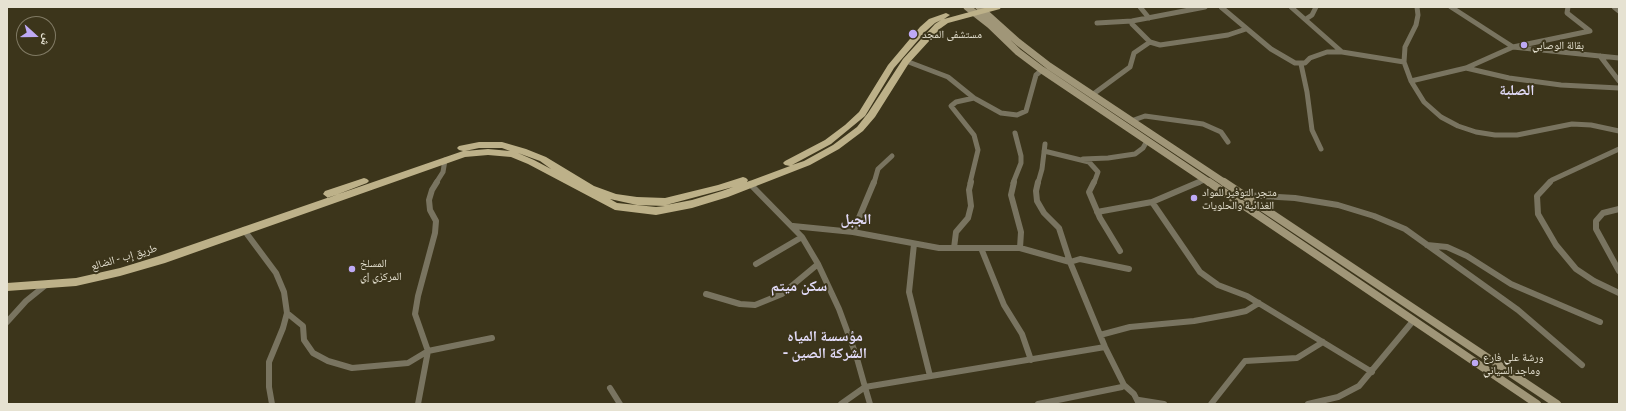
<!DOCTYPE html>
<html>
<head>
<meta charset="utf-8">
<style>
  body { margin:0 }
  #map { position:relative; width:1626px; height:411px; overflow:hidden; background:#3c351b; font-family:Ubuntu,"Noto Naskh Arabic",sans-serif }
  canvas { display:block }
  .frame { position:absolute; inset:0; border:8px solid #e6e2d2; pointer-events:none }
  .north { position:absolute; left:16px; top:16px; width:40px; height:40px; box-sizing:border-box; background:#3c351b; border:1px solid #807a64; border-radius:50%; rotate:111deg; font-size:11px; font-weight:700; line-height:16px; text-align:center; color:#e6e2d2 }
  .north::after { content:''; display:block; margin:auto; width:14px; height:18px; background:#bea9f5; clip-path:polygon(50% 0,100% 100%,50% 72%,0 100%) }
</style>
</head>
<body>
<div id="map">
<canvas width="1626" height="411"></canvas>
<div class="frame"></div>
<div class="north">ش</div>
</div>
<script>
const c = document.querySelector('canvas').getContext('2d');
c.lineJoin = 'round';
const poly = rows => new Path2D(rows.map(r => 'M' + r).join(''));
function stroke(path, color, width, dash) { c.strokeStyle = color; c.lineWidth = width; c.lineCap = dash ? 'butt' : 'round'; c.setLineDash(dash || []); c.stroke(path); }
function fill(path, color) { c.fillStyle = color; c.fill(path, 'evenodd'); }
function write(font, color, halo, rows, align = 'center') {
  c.font = font + ' Ubuntu,"Noto Naskh Arabic",sans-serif'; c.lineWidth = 4; c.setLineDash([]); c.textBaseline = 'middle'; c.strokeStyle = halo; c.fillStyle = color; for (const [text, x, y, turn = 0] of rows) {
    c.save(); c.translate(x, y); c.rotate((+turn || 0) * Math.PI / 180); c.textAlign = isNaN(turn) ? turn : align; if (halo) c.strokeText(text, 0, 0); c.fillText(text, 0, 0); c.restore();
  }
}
stroke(poly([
  [1140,7,1149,18],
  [1221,7,1271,49,1295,63,1305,63,1310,58,1327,52,1342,52,1404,62],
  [1291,7,1342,52],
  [1417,7,1418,15,1416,25,1405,47,1404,62,1411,81,1424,102,1441,117,1458,126,1476,132,1495,135,1517,135,1572,124,1591,125,1619,131],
  [1451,7,1513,47,1619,58],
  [1614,7,1619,11],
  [1306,19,1312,15,1316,7],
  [1132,21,1132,24,1150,42,1160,45,1228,35,1246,29],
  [1097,23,1132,21,1205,7],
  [1600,56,1619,81],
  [906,61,948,77,974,98,1001,113,1017,115,1026,111,1036,75,1042,70],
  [1301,64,1307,92,1312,130,1321,149],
  [1466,68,1509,78,1561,85,1619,88],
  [1411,81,1466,68,1513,47,1590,31,1567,13,1568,7],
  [1092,95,1130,67,1134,53,1150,42],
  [1131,121,1145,116,1203,124,1221,132,1228,142],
  [1044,151,1089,162,1098,172,1094,183],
  [1083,159,1108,158,1135,154,1143,148,1147,141],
  [436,183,443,172,445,160],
  [874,183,878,169,892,156],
  [970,183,978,150,974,135,951,106,956,102,974,98],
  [1013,183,1021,163,1021,156,1015,133],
  [1038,183,1042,169,1045,144],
  [1197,183,1205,180],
  [1549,183,1552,180,1619,149]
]), '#797460', 5);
stroke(poly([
  [1014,182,1011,195,1021,232,1020,248],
  [1038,182,1036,191,1037,201,1044,213,1059,228,1070,262,1105,347,1124,385,1134,394,1139,404],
  [1094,182,1089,192,1100,218,1120,251],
  [1550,182,1537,196,1538,214,1556,245,1576,269,1594,281,1619,293],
  [750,184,802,237,818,264,839,309,856,355,865,387,841,404],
  [1244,195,1295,198,1338,205,1374,216,1405,229,1518,310,1582,365],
  [1152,202,1200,272,1218,285,1247,296,1372,372],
  [1619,209,1603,213,1596,221,1596,229,1619,271],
  [1097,212,1152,202,1199,182],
  [793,226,853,232,939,248,1020,248,1070,262,1080,259,1129,269],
  [244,230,276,273,284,292,287,313,283,328,269,362,269,387,272,404],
  [853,232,874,182],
  [914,244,909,292,930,376],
  [1427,245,1447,247,1467,256,1511,284,1600,322],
  [954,248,956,232,968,218,971,206,969,190,971,182],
  [981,248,1004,305,1022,334,1031,360],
  [756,264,802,237],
  [706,294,740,304,755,305,782,294,818,264],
  [287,313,303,326,304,340,313,353,328,361,352,368,408,363,428,351,492,338],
  [7,322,26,301,47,284],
  [1100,335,1130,327,1194,321,1232,314,1246,311,1259,303],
  [610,388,620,404],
  [1139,400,1164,404],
  [418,404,428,351,415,314,418,296,435,233,436,221,430,210,429,200,432,190,437,182],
  [870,404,865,387,1105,347],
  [1038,404,1122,387,1124,385],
  [1211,404,1245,361,1297,358,1323,342],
  [1308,404,1338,397,1359,386,1413,321]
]), '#797460', 6);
stroke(poly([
  [967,7,990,25,1018,52,1042,70,1210,183],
  [979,7,1018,42,1049,66,1225,183]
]), '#a09678', 7);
stroke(poly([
  [1209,182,1537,404],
  [1224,182,1557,404]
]), '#a09678', 8);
fill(poly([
  [988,7,1001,7,1000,9,948,23,941,28,909,63,875,117,863,131,839,149,810,165,728,197,692,208,656,215,615,210,528,164,511,157,488,155,465,157,165,263,120,276,76,286,7,291,7,283,76,278,120,268,159,256,463,151,459,150,457,148,459,146,479,142,502,142,526,149,546,157,594,186,616,194,637,197,665,198,718,185,743,177,746,178,748,180,747,182,790,166,785,165,783,163,785,161,825,140,845,125,859,112,888,65,920,27,929,19,946,13,950,15,944,19,988,7],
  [941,20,935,24,903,59,868,113,857,127,833,145,804,161,792,165,831,144,865,116,894,68,926,31,935,23,941,20],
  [479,148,502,148,510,151,488,149,465,151,479,148],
  [518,153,540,161,551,169,534,160,518,153],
  [733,187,722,191,692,200,666,205,733,187],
  [610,199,637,205,665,206,656,207,617,203,610,199],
  [364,178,367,179,369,181,367,183,328,198,323,194,325,191,364,178]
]), '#bdb189');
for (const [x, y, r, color] of [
  [913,34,5,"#bea9f5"],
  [1524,45,4,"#bea9f5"],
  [1194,198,4,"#bea9f5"],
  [352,269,4,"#bea9f5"],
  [1475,363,4,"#bea9f5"]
]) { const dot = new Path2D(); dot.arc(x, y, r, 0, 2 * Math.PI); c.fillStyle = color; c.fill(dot); stroke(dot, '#3c351b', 1.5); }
write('11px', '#e6e2d2', '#3c351b', [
  ["مستشفى المجد",922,34],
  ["بقالة الوصابي",1532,45],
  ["متجر التوفير للمواد",1202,192],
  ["الغذائية والحلويات",1202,205],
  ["المسلخ",360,263],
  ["المركزي إي",360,276],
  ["ورشة علي فارع",1483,357],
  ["وماجد السياني",1483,370]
], 'left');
write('11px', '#e6e2d2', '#3c351b', [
  ["طريق إب - الضالع",124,257,-16]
]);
write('bold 15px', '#e2dbf8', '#3c351b', [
  ["الصلبة",1517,90],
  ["الجبل",856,219],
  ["سكن ميتم",799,286],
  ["مؤسسة المياه",825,336],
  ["- الشركة الصين",825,353]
]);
</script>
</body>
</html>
